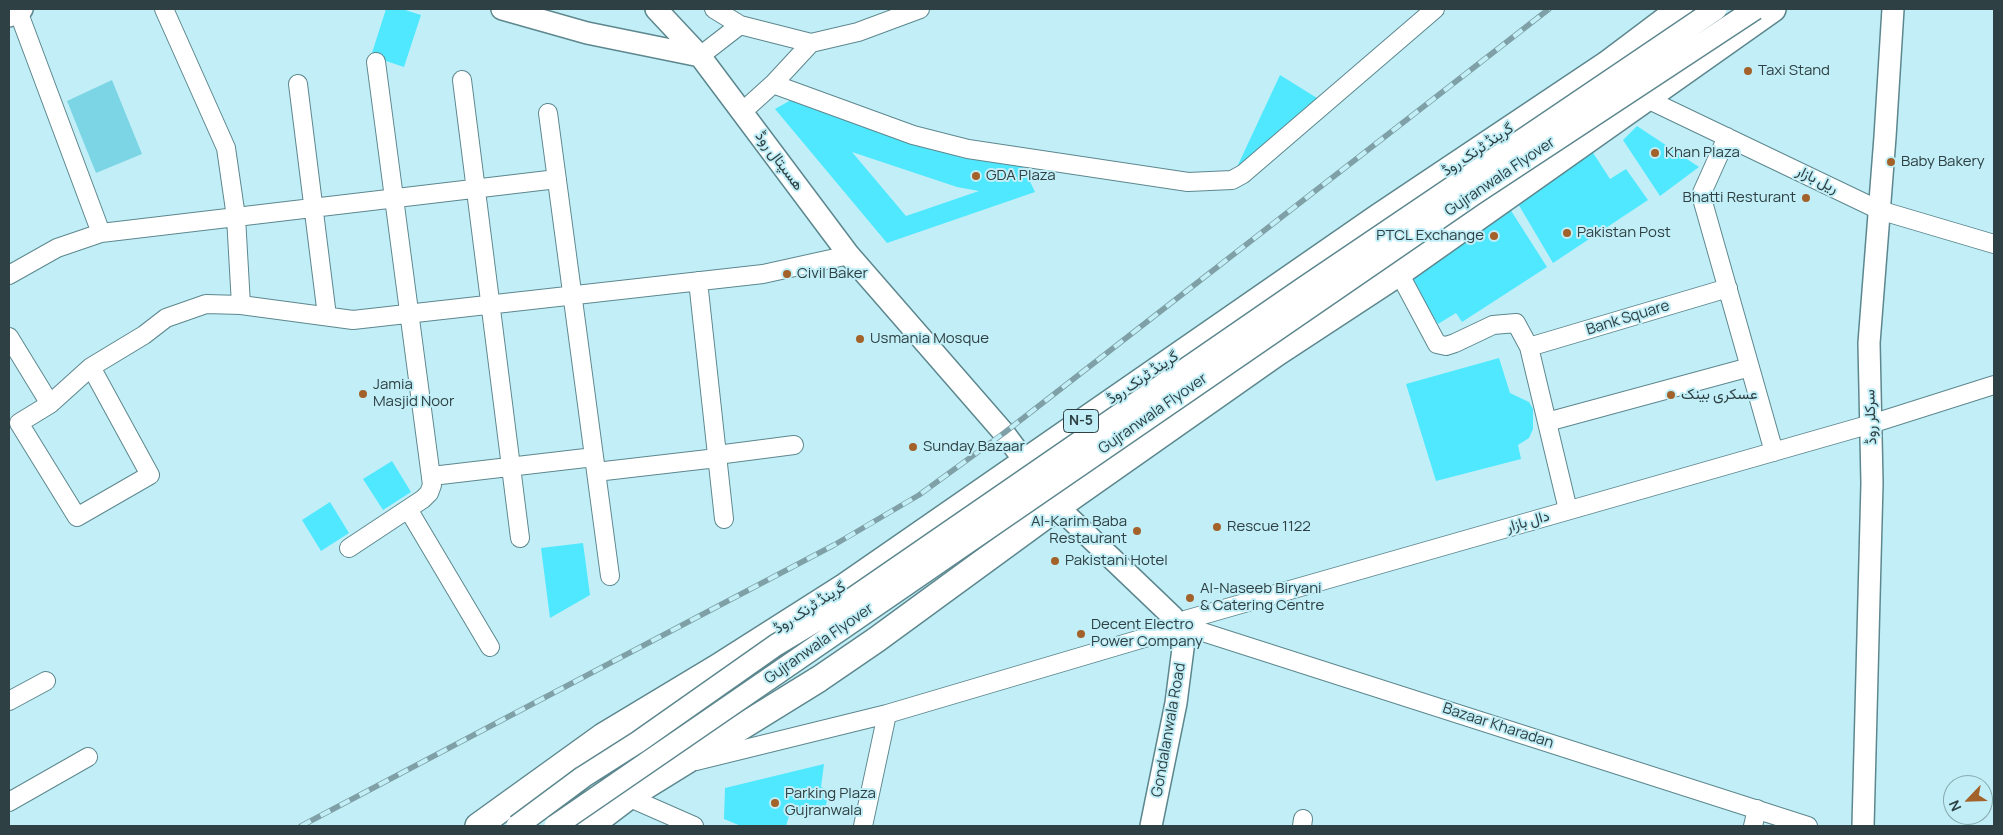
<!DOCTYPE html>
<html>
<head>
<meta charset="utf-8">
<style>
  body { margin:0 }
  #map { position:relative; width:2003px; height:835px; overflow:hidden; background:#c2eff7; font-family:Manrope,sans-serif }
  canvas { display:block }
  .frame { position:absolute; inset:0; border:10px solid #2e4043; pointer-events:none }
  .north { position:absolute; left:1943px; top:775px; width:50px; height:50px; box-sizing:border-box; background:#c2eff7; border:1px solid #87a9af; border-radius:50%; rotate:246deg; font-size:14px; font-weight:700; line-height:20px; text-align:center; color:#2e4043 }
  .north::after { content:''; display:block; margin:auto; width:18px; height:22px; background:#a2622a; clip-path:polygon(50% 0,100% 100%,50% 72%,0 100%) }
</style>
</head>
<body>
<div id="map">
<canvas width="2003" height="835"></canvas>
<div class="frame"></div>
<div class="north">N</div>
</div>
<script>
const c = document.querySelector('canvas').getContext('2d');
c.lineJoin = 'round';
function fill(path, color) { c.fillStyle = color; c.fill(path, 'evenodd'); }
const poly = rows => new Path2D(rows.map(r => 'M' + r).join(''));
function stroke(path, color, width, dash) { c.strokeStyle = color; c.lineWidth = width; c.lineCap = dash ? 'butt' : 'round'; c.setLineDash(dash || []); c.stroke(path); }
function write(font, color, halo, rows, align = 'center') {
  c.font = font + ' Manrope,Vazirmatn,sans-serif'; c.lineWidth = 4; c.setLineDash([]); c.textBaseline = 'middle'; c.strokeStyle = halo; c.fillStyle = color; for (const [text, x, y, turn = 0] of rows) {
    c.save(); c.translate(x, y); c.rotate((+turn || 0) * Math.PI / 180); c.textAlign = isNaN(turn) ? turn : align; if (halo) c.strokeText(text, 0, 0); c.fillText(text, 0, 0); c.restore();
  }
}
fill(poly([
  [112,80,142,154,96,173,67,101]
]), '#7bd5e4');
fill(poly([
  [386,9,402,9,421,15,404,67,371,56],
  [1280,75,1317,98,1237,167],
  [798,96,811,106,962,158,1022,165,1035,192,887,243,775,109],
  [852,152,957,187,979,191,906,216],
  [1637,126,1699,167,1660,196,1623,140],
  [1590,148,1610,179,1626,169,1648,200,1553,263,1517,202],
  [1508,206,1547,267,1462,322,1456,313,1438,324,1405,272],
  [1499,358,1510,393,1529,402,1533,409,1533,429,1529,438,1518,445,1521,459,1436,481,1406,384],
  [392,461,411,492,383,510,363,479],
  [330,502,349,533,321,551,302,520],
  [583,543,590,595,550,618,541,548],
  [824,764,821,787,829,790,824,815,789,816,786,826,741,826,724,819,725,788]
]), '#4fe8fe');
const minor = poly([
  [164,9,226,148,236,217,241,305],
  [714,9,740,25,811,43,858,32,920,9],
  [18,11,101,233],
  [700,56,740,25],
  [462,80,520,538],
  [298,84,327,316],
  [773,84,913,135,968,149,1188,182,1232,180,1243,174,1435,9],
  [1647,99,1879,210,1994,244],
  [742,112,773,84,811,43],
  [548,113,610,576],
  [1727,137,1701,195,1774,452],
  [1399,273,1437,344,1446,346,1455,343,1493,325,1516,323,1529,347,1568,510],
  [9,275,57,248,101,233,557,179],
  [698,281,724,519],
  [9,337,50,404,91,367,144,335,166,318,206,304,241,305,353,320,763,274,849,255],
  [1529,347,1728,288],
  [50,404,19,423,77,517,150,475,91,367],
  [1547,422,1750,367],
  [717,455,794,445],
  [596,472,717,458],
  [432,476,594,457],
  [408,509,490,647],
  [349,548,423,499,429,493,432,485,376,62],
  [1185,620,1871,424,1994,385],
  [1187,627,1808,826],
  [9,701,46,681],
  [696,761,887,714,1168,631],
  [628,797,694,826],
  [9,802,88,757],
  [863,826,887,714],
  [1302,826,1303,819],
  [1753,826,1757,809]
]);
const major = poly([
  [502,9,587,33,700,56],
  [656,9,700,56,849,255,1004,433,1024,460],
  [9,16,22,9],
  [1058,507,1173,617],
  [1151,826,1176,703,1185,633],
  [1863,826,1872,483,1869,343,1885,137,1893,9]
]);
const highway = poly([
  [478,826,603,736,716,668,845,586,1378,217,1607,64,1680,9],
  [590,826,628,797,819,679,876,640,1058,507,1277,353,1399,273,1773,9]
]);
stroke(minor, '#5d878e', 20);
stroke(major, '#5d878e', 24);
stroke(highway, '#5d878e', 28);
stroke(minor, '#fff', 18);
stroke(major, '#fff', 21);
stroke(highway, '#fff', 25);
const rail = poly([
  [301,826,834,545,919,495,1004,433,1549,9]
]);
stroke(rail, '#7fa0a6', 5.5);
stroke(rail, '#c2eff7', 4, [11]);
const majorBridge = poly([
  [517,826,583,777,638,742,776,645,849,601,1302,289,1716,9],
  [555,826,1474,194,1755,9]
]);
stroke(majorBridge, '#5d878e', 24, []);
stroke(majorBridge, '#fff', 21);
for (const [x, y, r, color] of [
  [1748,71,5,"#a2622a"],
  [1655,153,5,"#a2622a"],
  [1891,162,5,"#a2622a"],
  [976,176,5,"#a2622a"],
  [1806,198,5,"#a2622a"],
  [1567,233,5,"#a2622a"],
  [1494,236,5,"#a2622a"],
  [787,274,5,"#a2622a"],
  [860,339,5,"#a2622a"],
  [363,394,5,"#a2622a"],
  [1671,395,5,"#a2622a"],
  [913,447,5,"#a2622a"],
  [1217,527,5,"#a2622a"],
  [1137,531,5,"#a2622a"],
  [1055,561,5,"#a2622a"],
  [1190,598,5,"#a2622a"],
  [1081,634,5,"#a2622a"],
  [775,803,5,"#a2622a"]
]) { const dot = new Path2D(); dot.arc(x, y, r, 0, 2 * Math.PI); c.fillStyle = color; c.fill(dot); stroke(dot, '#c2eff7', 2); }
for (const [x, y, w] of [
  [1081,421,35]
]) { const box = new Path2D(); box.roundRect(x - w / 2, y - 11.5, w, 23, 4); c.fillStyle = '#c2eff7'; c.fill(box); stroke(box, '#2e4043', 1); }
write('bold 14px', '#2e4043', null, [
  ["N-5",1081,421]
]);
write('15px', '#2e4043', '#c2eff7', [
  ["Taxi Stand",1758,71],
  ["Khan Plaza",1665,153],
  ["Baby Bakery",1901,162],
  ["GDA Plaza",986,176],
  ["Bhatti Resturant",1796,198,"right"],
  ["Pakistan Post",1577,233],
  ["PTCL Exchange",1484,236,"right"],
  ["Civil Baker",797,274],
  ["Usmania Mosque",870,339],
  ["Jamia",373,385],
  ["Masjid Noor",373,402],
  ["عسکری بینک",1681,395],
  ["Sunday Bazaar",923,447],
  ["Al-Karim Baba",1127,522,"right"],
  ["Restaurant",1127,539,"right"],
  ["Rescue 1122",1227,527],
  ["Pakistani Hotel",1065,561],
  ["Al-Naseeb Biryani",1200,589],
  ["& Catering Centre",1200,606],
  ["Decent Electro",1091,625],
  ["Power Company",1091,642],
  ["Parking Plaza",785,794],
  ["Gujranwala",785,811]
], 'left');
write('15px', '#2e4043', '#c2eff7', [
  ["گرینڈ ٹرنک روڈ",1478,150,-34],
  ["ھسپتال روڈ",779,161,53],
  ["Gujranwala Flyover",1500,177,-34],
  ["ریل بازار",1817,180,26],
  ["Bank Square",1628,318,-17],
  ["گرینڈ ٹرنک روڈ",1143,378,-34],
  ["Gujranwala Flyover",1153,414,-35],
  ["سرکلر روڈ",1871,417,-92],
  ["دال بازار",1528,522,-16],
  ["گرینڈ ٹرنک روڈ",810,608,-33],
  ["Gujranwala Flyover",819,644,-35],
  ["Bazaar Kharadan",1498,726,18],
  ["Gondalanwala Road",1169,730,-80]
]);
</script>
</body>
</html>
